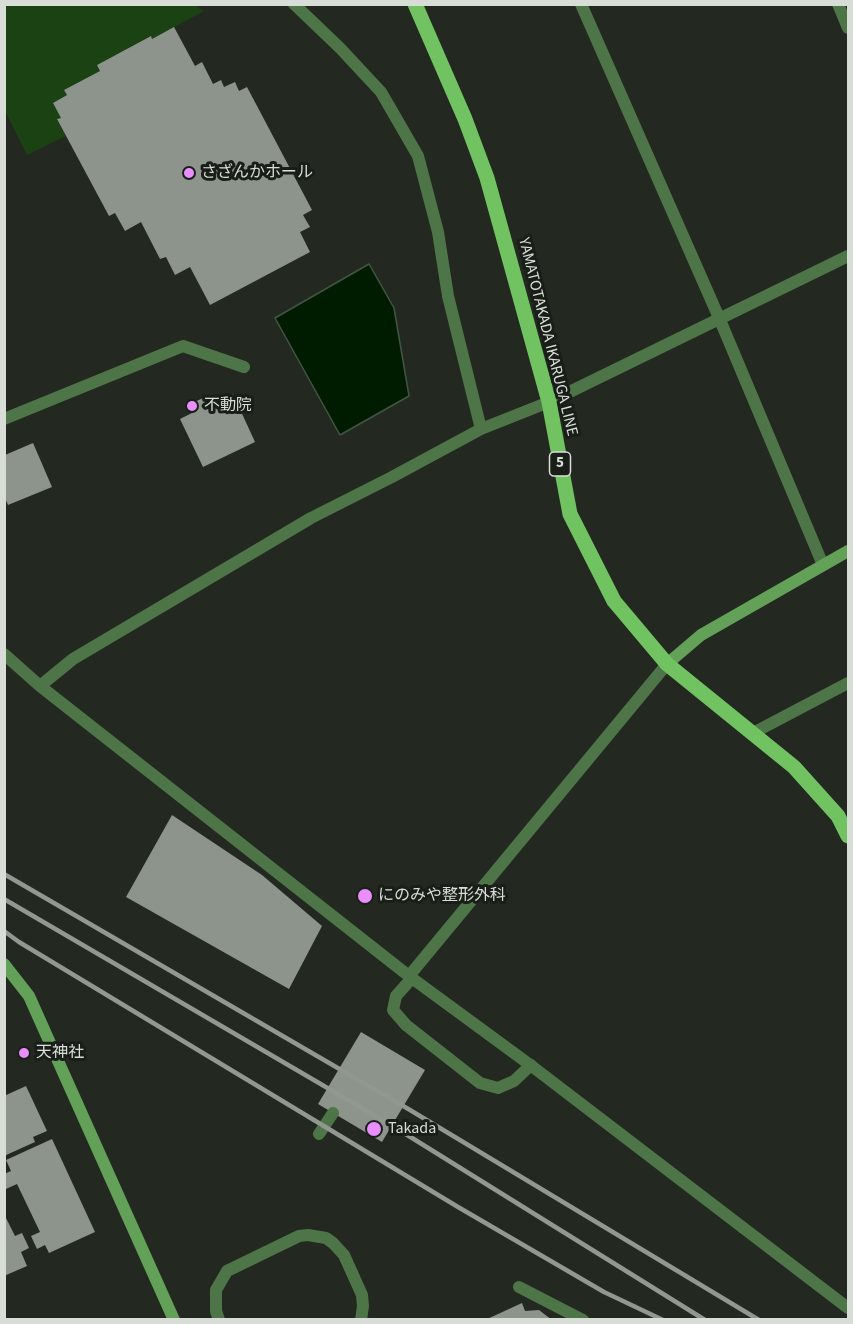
<!DOCTYPE html>
<html>
<head>
<meta charset="utf-8">
<style>
  body { margin:0 }
  #map { position:relative; width:853px; height:1324px; overflow:hidden; background:#232921; font-family:"Source Sans 3",sans-serif }
  canvas { display:block }
  .frame { position:absolute; inset:0; border:6px solid #d9ddd8; pointer-events:none }
</style>
</head>
<body>
<div id="map">
<canvas width="853" height="1324"></canvas>
<div class="frame"></div>
</div>
<script>
const c = document.querySelector('canvas').getContext('2d');
c.lineJoin = 'round';
function fill(path, color) { c.fillStyle = color; c.fill(path, 'evenodd'); }
const poly = rows => new Path2D(rows.map(r => 'M' + r).join(''));
function stroke(path, color, width, dash) { c.strokeStyle = color; c.lineWidth = width; c.lineCap = dash ? 'butt' : 'round'; c.setLineDash(dash || []); c.stroke(path); }
function write(font, color, halo, rows, align = 'center') {
  c.font = font + ' "Source Sans 3","Noto Sans JP",sans-serif'; c.lineWidth = 6; c.setLineDash([]); c.textBaseline = 'middle'; c.strokeStyle = halo; c.fillStyle = color; for (const [text, x, y, turn = 0] of rows) {
    c.save(); c.translate(x, y); c.rotate((+turn || 0) * Math.PI / 180); c.textAlign = isNaN(turn) ? turn : align; if (halo) c.strokeText(text, 0, 0); c.fillText(text, 0, 0); c.restore();
  }
}
fill(poly([
  [193,4,204,11,152,39,150,36,97,65,100,71,64,90,67,95,53,103,61,118,57,120,66,136,27,155,5,111,4,5]
]), '#1a4213');
const water = poly([
  [369,264,394,308,409,396,340,435,275,318,369,264]
]);
fill(water, '#001c00');
stroke(water, '#415641', 1.5);
fill(poly([
  [174,27,195,66,202,62,213,84,221,80,224,87,235,82,239,91,247,87,312,210,303,215,310,227,300,232,310,252,210,305,190,267,175,275,166,257,160,259,141,222,125,231,115,213,109,216,57,119,61,118,53,103,67,95,64,90,100,71,97,65,151,36,152,39],
  [233,394,255,442,203,467,180,419,196,411,192,403,210,395,214,403],
  [33,443,52,487,8,505,5,498,5,455],
  [172,815,262,875,322,926,289,989,126,897],
  [361,1032,425,1070,382,1142,318,1104],
  [26,1086,47,1131,33,1137,35,1142,4,1156,4,1096],
  [52,1139,95,1232,49,1253,45,1245,37,1249,31,1236,40,1232,17,1184,6,1189,4,1174,11,1171,6,1160],
  [4,1214,15,1236,22,1233,29,1248,21,1252,27,1266,4,1276],
  [522,1303,525,1311,539,1310,552,1320,485,1320]
]), '#8c948b');
stroke(poly([
  [4,419,183,346,244,367],
  [412,978,396,996,393,1010,406,1025,480,1083,498,1088,514,1081,531,1065],
  [219,1320,216,1311,216,1290,227,1271,299,1236,308,1235,326,1238,333,1243,344,1255,362,1295,363,1306,361,1320]
]), '#4e7547', 12);
stroke(poly([
  [294,4,340,48,381,92,418,156,438,232,448,296,481,429],
  [581,4,720,320,823,565],
  [838,4,848,28],
  [4,654,40,686,409,976,667,664],
  [40,686,73,659,311,518,392,477,481,429,549,402,848,256],
  [753,733,848,683],
  [409,976,533,1067,848,1308],
  [319,1134,333,1113],
  [519,1287,583,1320]
]), '#4e7547', 12);
stroke(poly([
  [667,664,701,635,848,551],
  [4,964,29,996,174,1320]
]), '#62a157', 12);
stroke(poly([
  [415,4,465,119,487,178,549,402,570,514,614,601,667,664,794,767,838,816,848,836]
]), '#71c362', 15);
stroke(poly([
  [4,874,410,1110,759,1320],
  [4,899,396,1128,705,1320],
  [4,931,19,942,458,1207,604,1292,663,1320]
]), '#929791', 4.5);
for (const [x, y, r, color] of [
  [189,173,6,"#ea8dfd"],
  [192,406,6,"#ea8dfd"],
  [365,896,8,"#ea8dfd"],
  [24,1053,6,"#ea8dfd"],
  [374,1129,8,"#ea8dfd"]
]) { const dot = new Path2D(); dot.arc(x, y, r, 0, 2 * Math.PI); c.fillStyle = color; c.fill(dot); stroke(dot, '#191f18', 2); }
for (const [x, y, w] of [
  [560,464,21]
]) { const box = new Path2D(); box.roundRect(x - w / 2, y - 12, w, 24, 4.5); c.fillStyle = '#191f18'; c.fill(box); stroke(box, '#d9ddd8', 1.5); }
write('bold 15px', '#d9ddd8', null, [
  ["5",560,464]
]);
write('16px', '#d9ddd8', '#191f18', [
  ["さざんかホール",201,173],
  ["不動院",204,406],
  ["にのみや整形外科",378,896],
  ["天神社",36,1053],
  ["Takada",388,1129]
], 'left');
write('16px', '#d9ddd8', '#191f18', [
  ["YAMATOTAKADA IKARUGA LINE",547,337,76]
]);
</script>
</body>
</html>
